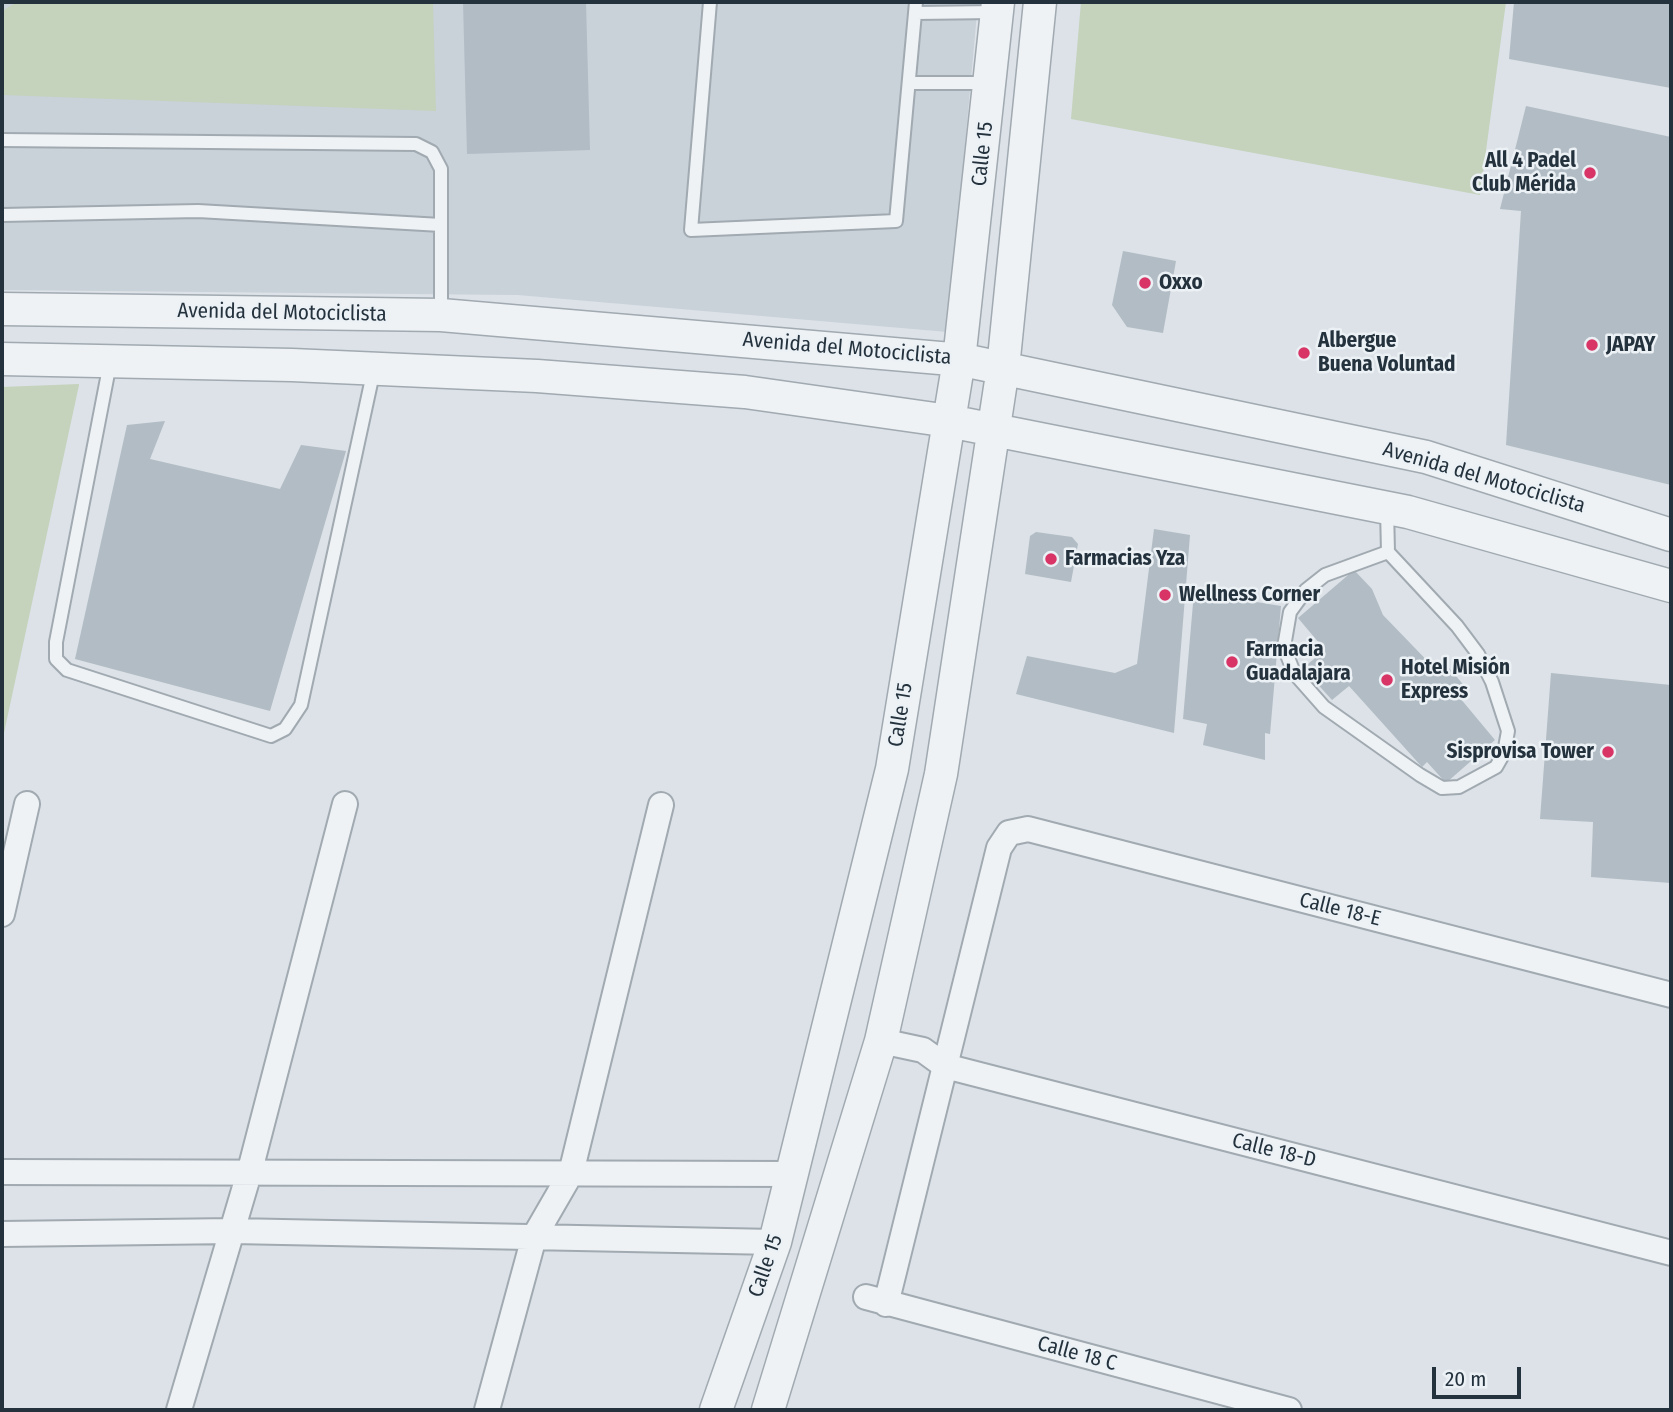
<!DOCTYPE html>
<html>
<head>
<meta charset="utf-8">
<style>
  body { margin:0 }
  #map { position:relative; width:1673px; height:1412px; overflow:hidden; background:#dce2e7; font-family:"Fira Sans Condensed",sans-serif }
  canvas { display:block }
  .frame { position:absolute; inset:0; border:4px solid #24323e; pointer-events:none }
  .scale { position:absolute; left:1432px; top:1367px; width:89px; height:32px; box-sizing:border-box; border:4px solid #24323e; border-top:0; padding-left:9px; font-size:21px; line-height:24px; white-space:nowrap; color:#24323e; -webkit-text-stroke:5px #ebf1f5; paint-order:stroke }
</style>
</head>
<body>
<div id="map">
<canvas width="1673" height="1412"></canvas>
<div class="frame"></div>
<div class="scale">20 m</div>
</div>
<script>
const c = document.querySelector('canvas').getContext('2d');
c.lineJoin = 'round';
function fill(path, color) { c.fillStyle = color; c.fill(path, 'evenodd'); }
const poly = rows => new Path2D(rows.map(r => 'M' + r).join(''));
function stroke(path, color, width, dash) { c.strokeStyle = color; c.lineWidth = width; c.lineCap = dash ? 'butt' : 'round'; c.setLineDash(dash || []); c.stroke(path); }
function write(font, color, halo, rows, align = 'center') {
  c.font = font + ' "Fira Sans Condensed",sans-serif'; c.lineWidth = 5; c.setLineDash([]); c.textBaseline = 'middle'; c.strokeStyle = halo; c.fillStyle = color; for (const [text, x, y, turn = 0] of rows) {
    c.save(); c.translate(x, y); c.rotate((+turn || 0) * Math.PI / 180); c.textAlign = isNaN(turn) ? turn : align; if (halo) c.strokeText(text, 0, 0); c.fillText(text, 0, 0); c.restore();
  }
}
fill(poly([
  [2,2,978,2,948,332,518,295,2,290]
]), '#c9d1d9');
fill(poly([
  [17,2,433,2,436,111,2,95,2,11],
  [1081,2,1506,2,1480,195,1071,119],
  [79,384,79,385,2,742,2,387]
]), '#c5d2bc');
fill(poly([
  [463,2,586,2,590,150,467,154],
  [1514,2,1671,2,1671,88,1509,59],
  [1526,106,1671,137,1671,485,1506,445,1521,211,1500,209],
  [1123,251,1176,261,1163,333,1127,327,1112,305],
  [165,421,150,459,280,489,301,445,346,451,270,711,75,659,127,425],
  [1154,529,1190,535,1174,733,1016,694,1027,656,1115,673,1137,664],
  [1036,532,1072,537,1078,544,1071,582,1025,574,1030,536],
  [1354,570,1372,589,1383,615,1440,674,1449,668,1468,690,1460,698,1495,740,1446,783,1427,762,1422,767,1349,686,1332,700,1303,668,1325,650,1298,618],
  [1194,592,1281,606,1270,734,1265,733,1265,760,1203,745,1207,724,1183,719],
  [1551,673,1671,685,1671,883,1591,877,1593,822,1540,819]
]), '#b2bcc4');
const service = poly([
  [710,2,691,230,896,221,916,2],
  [915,13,996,12],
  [909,83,989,83],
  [2,140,416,144,432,152,441,169,441,314],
  [2,215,198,211,441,225],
  [110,363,56,642,56,659,67,670,271,736,285,729,301,705,374,369],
  [1387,509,1388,552,1457,626,1478,654,1492,682,1508,731,1504,753,1496,767,1459,787,1442,788,1420,775,1324,707,1294,673,1284,647,1290,612,1306,590,1325,575,1388,552]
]);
const minor = poly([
  [2,914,27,804],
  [881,1041,923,1050,945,1066,1671,1253],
  [2,1172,793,1174],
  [2,1234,233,1231,775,1242],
  [866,1297,1289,1410],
  [886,1304,999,848,1009,833,1028,829,1671,995],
  [179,1410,250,1170,345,804],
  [487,1410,534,1237,571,1173,661,805]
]);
const tertiary = poly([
  [2,309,441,315,963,360,1426,457,1671,535],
  [2,359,292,365,537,376,745,392,949,421,1408,512,1671,586],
  [716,1410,775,1242,892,769,959,360,998,2],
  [768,1410,881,1041,941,774,1003,368,1040,2]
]);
stroke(service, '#a1aab1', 16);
stroke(minor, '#a1aab1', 28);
stroke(tertiary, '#a1aab1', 35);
stroke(service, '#eef2f5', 12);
stroke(minor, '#eef2f5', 24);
stroke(tertiary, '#eef2f5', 32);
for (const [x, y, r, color] of [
  [1590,173,7,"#d83566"],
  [1145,283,7,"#d83566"],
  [1592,345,7,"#d83566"],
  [1304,353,7,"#d83566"],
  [1051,559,7,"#d83566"],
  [1165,595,7,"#d83566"],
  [1232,662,7,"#d83566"],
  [1387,680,7,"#d83566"],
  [1608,752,7,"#d83566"]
]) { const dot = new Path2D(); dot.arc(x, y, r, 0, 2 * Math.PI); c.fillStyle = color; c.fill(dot); stroke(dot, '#ebf1f5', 2.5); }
write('21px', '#24323e', '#ebf1f5', [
  ["Calle 15",983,154,-84],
  ["Avenida del Motociclista",282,313,1],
  ["Avenida del Motociclista",847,349,5],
  ["Avenida del Motociclista",1484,478,16],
  ["Calle 15",901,715,-81],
  ["Calle 18-E",1340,910,14],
  ["Calle 18-D",1274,1151,14],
  ["Calle 15",766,1266,-71],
  ["Calle 18 C",1077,1354,15]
]);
write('bold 21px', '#24323e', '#ebf1f5', [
  ["All 4 Padel",1576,161,"right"],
  ["Club Mérida",1576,185,"right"],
  ["Oxxo",1159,283],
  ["Albergue",1318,341],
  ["Buena Voluntad",1318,365],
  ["JAPAY",1606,345],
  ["Farmacias Yza",1065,559],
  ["Wellness Corner",1179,595],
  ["Farmacia",1246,650],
  ["Guadalajara",1246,674],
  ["Hotel Misión",1401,668],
  ["Express",1401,692],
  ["Sisprovisa Tower",1594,752,"right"]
], 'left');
</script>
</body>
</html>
